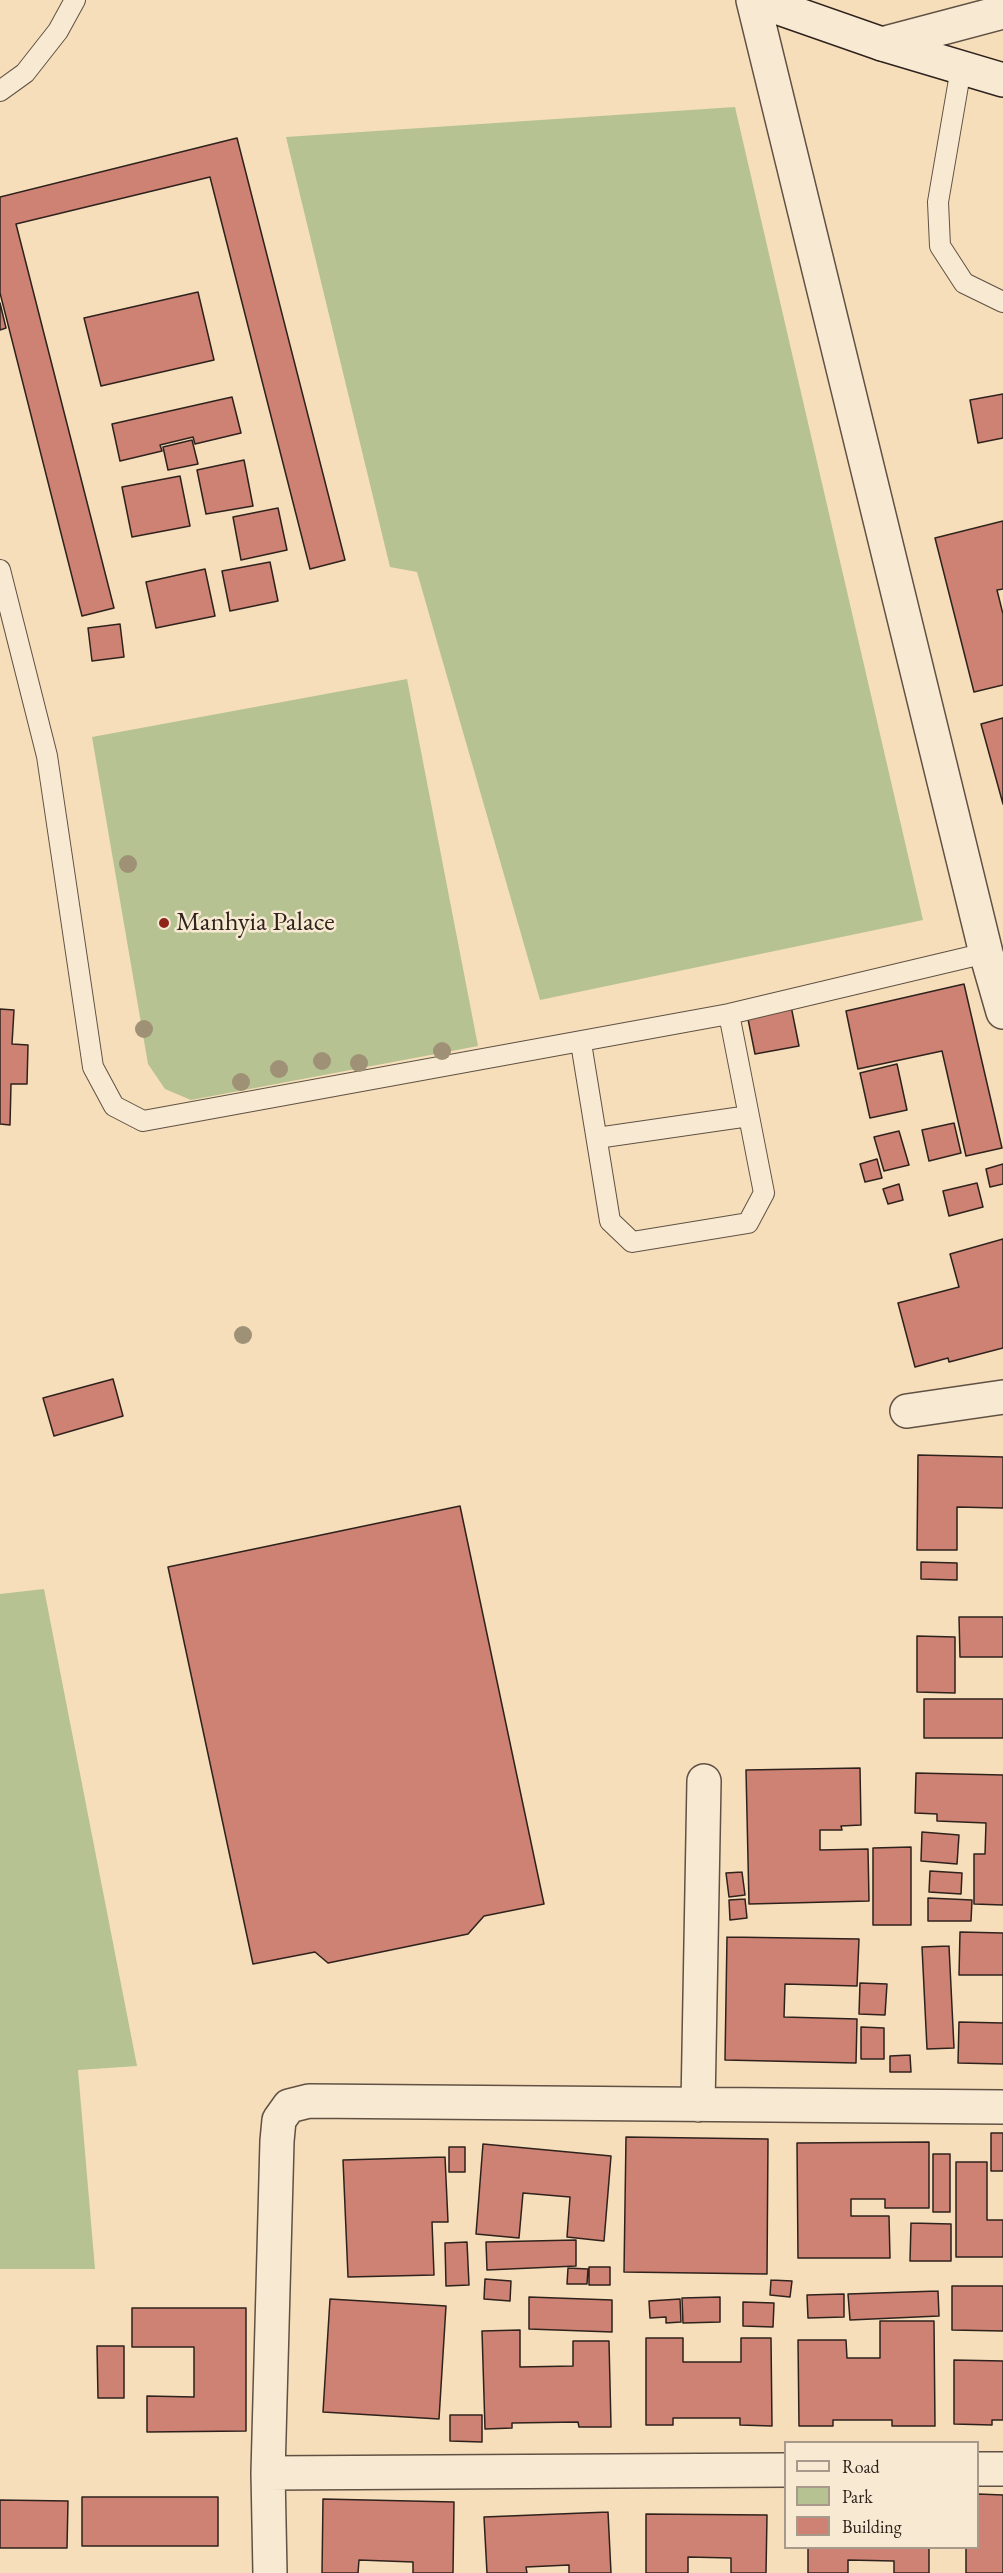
<!DOCTYPE html>
<html>
<head>
<meta charset="utf-8">
<style>
  body { margin:0 }
  #map { position:relative; width:1003px; height:2573px; overflow:hidden; background:#f5deb9; font-family:"EB Garamond",serif }
  canvas { display:block }
  .legend { position:absolute; left:784px; top:2441px; width:195px; height:108px; box-sizing:border-box; background:#f8ead2; border:2px solid #a89a8a; margin:0; padding:8px 10px; list-style:none; font-size:18px; color:#2f221d }
  .legend li { display:flex; align-items:center; gap:12px; height:30px }
  .legend b { width:30px; border:2px solid #a89a8a }
</style>
</head>
<body>
<div id="map">
<canvas width="1003" height="2573"></canvas>
<ul class="legend">
<li><b style="height:8px;background:#f8ead2"></b>Road</li>
<li><b style="height:16px;background:#b7c293"></b>Park</li>
<li><b style="height:16px;background:#cd8273"></b>Building</li>
</ul>
</div>
<script>
const c = document.querySelector('canvas').getContext('2d');
c.lineJoin = 'round';
function fill(path, color) { c.fillStyle = color; c.fill(path, 'evenodd'); }
const poly = rows => new Path2D(rows.map(r => 'M' + r).join(''));
function stroke(path, color, width, dash) { c.strokeStyle = color; c.lineWidth = width; c.lineCap = dash ? 'butt' : 'round'; c.setLineDash(dash || []); c.stroke(path); }
function write(font, color, halo, rows, align = 'center') {
  c.font = font + ' "EB Garamond",serif'; c.lineWidth = 5; c.setLineDash([]); c.textBaseline = 'middle'; c.strokeStyle = halo; c.fillStyle = color; for (const [text, x, y, turn = 0] of rows) {
    c.save(); c.translate(x, y); c.rotate((+turn || 0) * Math.PI / 180); c.textAlign = isNaN(turn) ? turn : align; if (halo) c.strokeText(text, 0, 0); c.fillText(text, 0, 0); c.restore();
  }
}
fill(poly([
  [735,107,923,920,540,1000,417,572,390,567,286,137],
  [407,679,478,1046,191,1100,165,1089,148,1064,92,737],
  [44,1589,137,2066,78,2070,95,2269,0,2269,0,1594]
]), '#b7c293');
const building = poly([
  [237,138,345,560,310,569,210,177,16,224,114,608,82,616,0,293,0,197,237,138],
  [198,292,214,360,101,386,84,318,198,292],
  [0,303,6,328,0,330,0,303],
  [1003,394,1003,438,978,443,970,400,1003,394],
  [232,397,241,433,195,444,193,437,160,445,162,451,120,461,112,424,232,397],
  [192,440,198,464,168,470,163,447,192,440],
  [244,460,253,506,206,514,197,470,244,460],
  [180,476,190,526,132,537,122,487,180,476],
  [278,508,287,550,241,560,233,517,278,508],
  [1003,521,1003,589,997,590,1003,614,1003,685,974,692,935,538,1003,521],
  [270,562,278,601,230,611,222,571,270,562],
  [205,569,215,616,156,628,146,582,205,569],
  [120,624,124,657,92,661,88,628,120,624],
  [1003,718,1003,804,981,724,1003,718],
  [964,984,1002,1148,966,1156,942,1051,858,1069,846,1011,964,984],
  [791,1006,799,1046,755,1054,747,1014,791,1006],
  [0,1009,14,1010,12,1044,28,1045,27,1084,11,1084,10,1125,0,1124,0,1009],
  [897,1064,907,1110,870,1118,860,1073,897,1064],
  [954,1123,961,1153,929,1161,922,1130,954,1123],
  [899,1131,909,1165,884,1171,874,1137,899,1131],
  [877,1159,882,1178,865,1182,860,1164,877,1159],
  [1003,1164,1003,1184,990,1187,986,1169,1003,1164],
  [977,1183,983,1207,949,1216,943,1191,977,1183],
  [899,1184,903,1200,888,1204,883,1189,899,1184],
  [1003,1239,1003,1348,949,1362,948,1358,915,1367,898,1303,959,1287,950,1254,1003,1239],
  [113,1379,123,1416,54,1436,43,1398,113,1379],
  [918,1455,1003,1457,1003,1508,957,1507,957,1550,917,1550,918,1455],
  [460,1506,544,1904,484,1916,468,1934,328,1963,315,1952,253,1964,168,1567,460,1506],
  [921,1562,957,1563,957,1580,921,1579,921,1562],
  [959,1617,1003,1617,1003,1657,960,1657,959,1617],
  [917,1636,955,1637,955,1693,917,1692,917,1636],
  [924,1699,1003,1699,1003,1738,924,1738,924,1699],
  [860,1768,861,1825,841,1826,842,1830,820,1830,820,1850,868,1849,869,1901,749,1904,746,1770,860,1768],
  [916,1773,1003,1775,1003,1905,974,1904,974,1854,985,1854,986,1823,937,1821,937,1814,915,1813,916,1773],
  [922,1832,959,1835,957,1864,921,1861,922,1832],
  [911,1847,911,1925,873,1925,873,1848,911,1847],
  [930,1871,962,1873,961,1894,929,1892,930,1871],
  [742,1872,745,1895,729,1897,726,1873,742,1872],
  [928,1898,972,1900,971,1921,928,1921,928,1898],
  [745,1899,747,1918,730,1920,729,1900,745,1899],
  [960,1932,1003,1933,1003,2064,958,2063,959,2022,1003,2023,1003,1975,959,1975,960,1932],
  [727,1937,859,1939,857,1986,785,1984,784,2017,857,2019,856,2063,725,2060,727,1937],
  [949,1946,954,2048,927,2049,922,1947,949,1946],
  [860,1983,887,1984,885,2015,859,2014,860,1983],
  [861,2027,884,2028,884,2059,861,2059,861,2027],
  [910,2055,911,2072,890,2072,890,2056,910,2055],
  [991,2133,1003,2133,1003,2171,991,2171,991,2133],
  [626,2137,768,2139,767,2274,624,2272,626,2137],
  [929,2142,929,2208,885,2208,885,2199,851,2199,851,2216,889,2216,890,2258,798,2258,797,2143,929,2142],
  [483,2144,611,2156,604,2241,567,2237,570,2197,523,2193,519,2238,476,2234,483,2144],
  [449,2147,465,2147,465,2172,449,2172,449,2147],
  [933,2154,950,2154,950,2212,933,2212,933,2154],
  [445,2157,448,2222,432,2222,434,2275,348,2277,343,2160,445,2157],
  [956,2162,987,2162,987,2220,1003,2220,1003,2257,956,2257,956,2162],
  [911,2223,951,2224,951,2261,910,2261,911,2223],
  [576,2240,576,2266,487,2270,486,2242,576,2240],
  [467,2242,469,2285,446,2286,445,2243,467,2242],
  [589,2267,610,2267,610,2285,589,2285,589,2267],
  [568,2268,588,2269,587,2284,567,2284,568,2268],
  [485,2279,511,2281,510,2301,484,2299,485,2279],
  [771,2280,792,2281,790,2297,770,2295,771,2280],
  [952,2286,1003,2286,1003,2331,952,2330,952,2286],
  [938,2291,939,2316,850,2320,848,2294,938,2291],
  [844,2294,844,2317,808,2318,807,2295,844,2294],
  [529,2297,612,2300,612,2332,529,2329,529,2297],
  [720,2297,720,2322,683,2323,682,2298,720,2297],
  [330,2299,446,2306,439,2419,323,2412,330,2299],
  [680,2299,681,2322,666,2323,666,2317,650,2318,649,2301,680,2299],
  [743,2302,774,2303,773,2327,743,2326,743,2302],
  [132,2308,246,2308,246,2431,147,2432,147,2396,194,2397,194,2347,132,2347,132,2308],
  [880,2321,934,2321,935,2426,892,2426,892,2420,833,2420,833,2426,799,2426,798,2340,846,2340,847,2358,880,2358,880,2321],
  [520,2330,520,2367,573,2366,573,2341,609,2341,611,2427,579,2427,578,2422,512,2423,512,2428,485,2429,482,2331,520,2330],
  [646,2338,683,2338,683,2362,741,2362,741,2338,771,2338,772,2426,740,2425,740,2418,673,2418,673,2425,646,2425,646,2338],
  [97,2346,124,2346,124,2398,98,2398,97,2346],
  [954,2360,1003,2361,1003,2420,992,2420,992,2425,954,2424,954,2360],
  [450,2415,482,2415,482,2442,450,2441,450,2415],
  [978,2494,1003,2495,1003,2573,966,2573,966,2548,978,2548,978,2494],
  [82,2497,218,2497,218,2546,82,2546,82,2497],
  [323,2499,454,2502,453,2573,413,2573,413,2562,359,2560,358,2573,322,2573,323,2499],
  [0,2500,68,2501,67,2548,0,2548,0,2500],
  [608,2512,611,2573,569,2573,569,2565,526,2567,527,2573,487,2573,484,2517,608,2512],
  [646,2514,767,2515,766,2573,731,2573,731,2558,688,2557,688,2573,646,2573,646,2514],
  [808,2548,929,2548,929,2573,894,2573,894,2561,848,2560,848,2573,808,2573,808,2548]
]);
fill(building, '#cd8273');
stroke(building, '#2f221d', 1.5);
const service = poly([
  [961,68,938,202,940,246,964,283,1003,302],
  [0,91,25,73,58,31,75,0],
  [0,570,47,756,93,1067,114,1106,143,1121,729,1014,986,953],
  [581,1043,610,1221,632,1242,748,1223,764,1193,729,1014],
  [597,1138,749,1116]
]);
const minor = poly([
  [753,0,986,953,1003,1012],
  [882,44,1003,12],
  [907,1411,1003,1397],
  [698,2105,704,1781],
  [978,2469,1003,2469],
  [268,2473,786,2470],
  [270,2573,268,2473,277,2141,279,2120,289,2106,309,2101,1003,2107]
]);
const secondary = poly([
  [756,0,882,44,1003,80]
]);
stroke(service, '#605144', 22);
stroke(minor, '#605144', 36);
stroke(secondary, '#2f221d', 36);
stroke(service, '#f8ead2', 20);
stroke(minor, '#f8ead2', 33);
stroke(secondary, '#f8ead2', 33);
c.fillStyle = '#9f9176';
for (const [x, y] of [
  [128,864],
  [144,1029],
  [442,1051],
  [322,1061],
  [359,1063],
  [279,1069],
  [241,1082],
  [243,1335]
]) { c.beginPath(); c.arc(x, y, 9, 0, 2 * Math.PI); c.fill(); }
for (const [x, y, r, color] of [
  [164,923,6,"#8f2418"]
]) { const dot = new Path2D(); dot.arc(x, y, r, 0, 2 * Math.PI); c.fillStyle = color; c.fill(dot); stroke(dot, '#f8ead2', 2); }
write('27px', '#2f221d', '#f8ead2', [
  ["Manhyia Palace",176,923]
], 'left');
</script>
</body>
</html>
